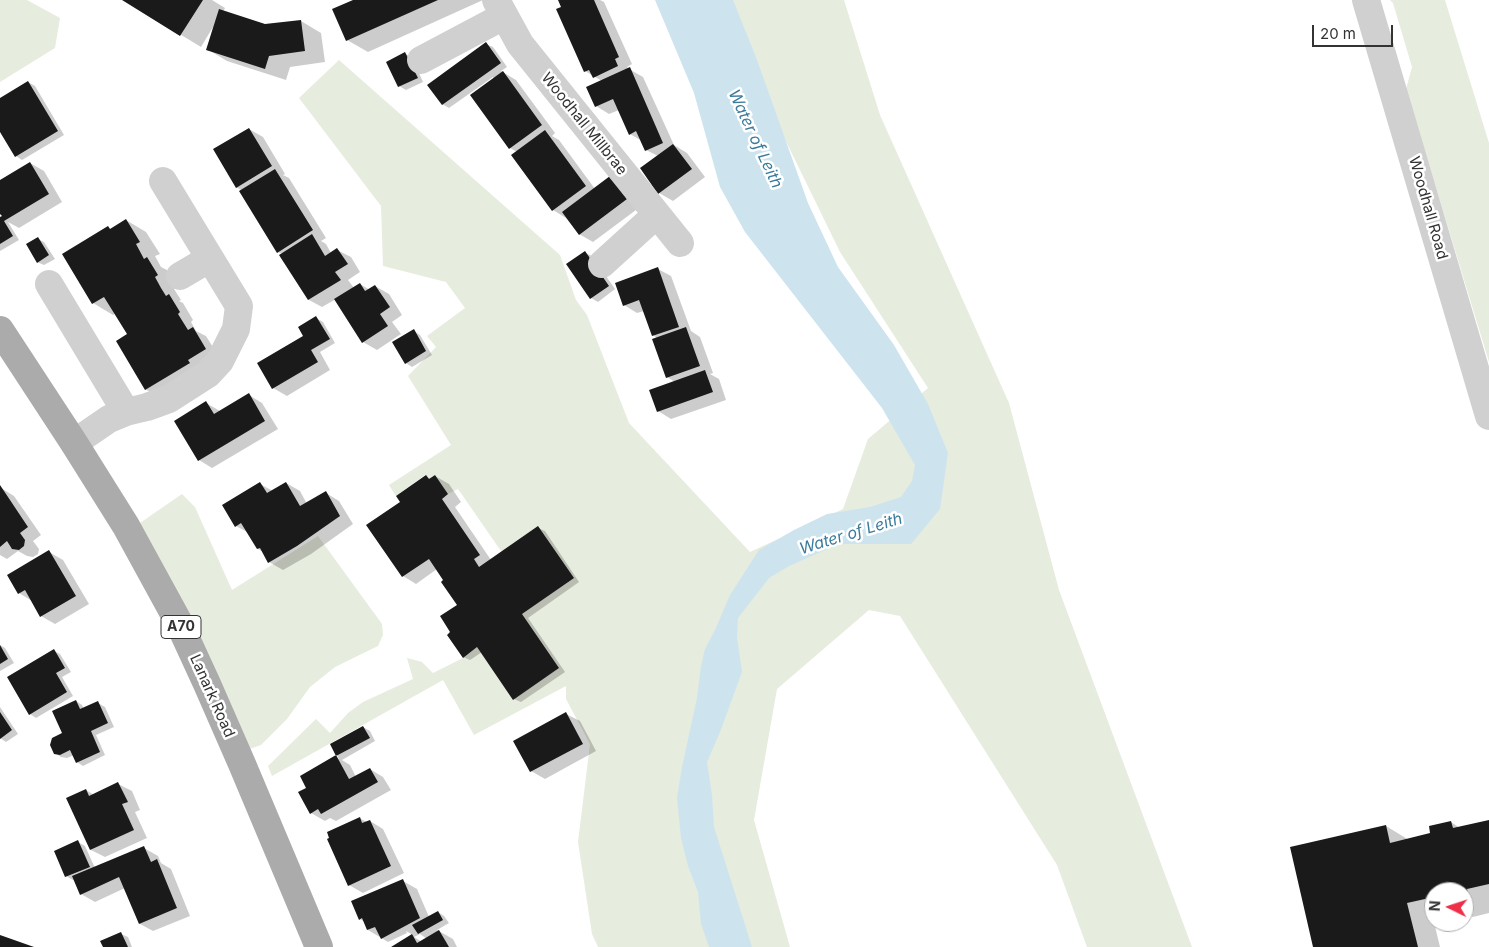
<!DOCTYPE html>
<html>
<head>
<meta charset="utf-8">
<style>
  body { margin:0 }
  #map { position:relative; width:1489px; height:947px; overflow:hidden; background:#fff; font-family:Inter,sans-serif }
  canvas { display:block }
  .north { position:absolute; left:1424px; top:882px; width:50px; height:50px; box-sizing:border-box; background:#fff; border:1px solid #adadad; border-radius:50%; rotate:274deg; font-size:14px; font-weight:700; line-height:20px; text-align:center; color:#333 }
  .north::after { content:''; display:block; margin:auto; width:18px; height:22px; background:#ef2f48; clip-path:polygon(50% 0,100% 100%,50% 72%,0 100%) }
  .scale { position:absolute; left:1312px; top:25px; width:81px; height:22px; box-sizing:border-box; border:2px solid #333; border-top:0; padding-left:6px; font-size:15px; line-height:18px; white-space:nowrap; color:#333; -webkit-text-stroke:4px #fff; paint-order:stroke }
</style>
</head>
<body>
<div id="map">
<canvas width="1489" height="947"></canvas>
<div class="north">N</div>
<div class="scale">20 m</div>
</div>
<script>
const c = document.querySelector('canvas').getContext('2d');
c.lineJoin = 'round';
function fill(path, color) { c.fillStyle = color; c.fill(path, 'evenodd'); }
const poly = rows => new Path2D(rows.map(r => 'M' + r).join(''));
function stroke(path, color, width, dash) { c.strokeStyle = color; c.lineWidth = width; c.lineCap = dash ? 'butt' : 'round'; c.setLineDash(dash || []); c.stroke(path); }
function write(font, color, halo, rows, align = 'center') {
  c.font = font + ' Inter,sans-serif'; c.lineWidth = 5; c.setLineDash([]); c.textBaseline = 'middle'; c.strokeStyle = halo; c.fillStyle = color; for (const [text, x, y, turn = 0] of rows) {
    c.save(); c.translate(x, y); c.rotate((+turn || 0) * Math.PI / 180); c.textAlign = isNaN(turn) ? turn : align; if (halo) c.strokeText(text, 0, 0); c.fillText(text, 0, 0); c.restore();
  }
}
fill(poly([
  [0,0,27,0,60,18,55,48,0,82],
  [717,0,844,0,880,115,1009,403,1059,590,1192,947,1087,947,1057,865,900,616,869,610,777,689,754,820,790,947,598,947,592,934,578,842,590,744,566,699,566,686,474,735,443,680,272,776,268,766,316,719,330,733,348,713,363,702,413,679,407,658,422,662,433,673,463,658,477,647,514,699,559,668,522,614,568,582,501,551,458,489,448,494,435,475,429,479,425,475,396,496,389,485,451,445,408,376,436,347,427,336,465,308,446,282,383,266,381,206,299,98,339,60,560,255,576,300,587,315,629,423,750,552,843,509,868,439,928,388,840,252],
  [1390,0,1445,0,1489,143,1489,362,1406,89,1412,67,1393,3],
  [182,494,195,507,232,590,318,536,382,624,383,635,378,646,335,667,310,687,287,719,261,745,238,753,137,525]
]), '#e6ecde');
fill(poly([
  [655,0,733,0,757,60,808,203,838,267,894,345,928,404,948,453,940,509,911,544,839,544,789,566,769,578,738,618,737,637,742,672,720,732,707,762,712,795,714,827,752,947,709,947,701,924,698,892,688,866,681,838,677,798,682,767,697,698,701,666,705,649,715,630,730,595,759,550,794,530,827,514,870,507,901,497,912,481,915,465,882,408,745,232,720,187,694,93]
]), '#cde4ef');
fill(poly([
  [124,0,212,0,225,8,223,12,265,26,301,21,321,33,325,62,290,67,286,80,227,61,207,49,213,27,201,47],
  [356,0,483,0,368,52,347,40],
  [562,0,600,0,604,2,632,64,627,67,629,69,643,77,674,145,687,153,705,177,673,201,659,193,658,156,646,150,642,141,630,134,619,110,609,114,596,106,602,81,585,71,558,9,563,7],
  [486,44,493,47,507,67,501,71,516,80,555,133,552,136,559,140,595,189,611,177,640,207,593,242,579,234,566,218,553,210,517,152,510,148,471,96,494,79,493,77,449,108,442,104],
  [405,54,412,57,423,82,406,90,399,86],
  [28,82,35,86,64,135,22,160,16,156,0,130,0,99],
  [249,129,263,137,285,174,283,175,289,178,326,238,321,241,326,244,331,253,337,250,351,257,360,272,348,280,354,288,360,284,370,290,375,286,389,294,402,315,392,322,401,334,377,350,363,342,336,299,322,307,309,300,282,254,278,252,243,191,236,187],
  [30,163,44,171,62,202,19,228,8,222,19,240,0,251,0,219,3,217,0,212,0,181],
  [126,220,146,232,160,254,155,256,161,267,167,270,177,287,174,289,181,300,179,301,183,303,193,320,191,322,196,331,206,336,219,357,159,397,145,389,129,335,116,313,113,315,93,303,108,228,111,229],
  [38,239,44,242,55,259,44,265,37,262],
  [585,253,592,256,615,289,598,302,591,298],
  [658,269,671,276,691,331,700,337,713,373,710,374,719,379,726,400,671,419,658,411,675,382,667,377,658,339,653,335,644,311,637,313,624,305],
  [316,318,323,322,335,343,320,352,330,370,287,396,273,388,303,337],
  [414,331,420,335,432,355,412,367,406,363],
  [249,395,262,403,278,429,212,468,199,460,206,403,220,411],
  [435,476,449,484,461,502,455,507,491,560,538,528,545,531,579,582,528,618,565,672,521,702,514,699,482,652,470,660,463,657,452,633,458,605,437,569,416,584,403,576,402,502,426,477,431,479],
  [286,483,300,491,307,504,326,493,339,501,353,524,311,554,283,570,269,562,263,552,258,549,249,533,236,526,260,484,273,491],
  [1,488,14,496,41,535,33,541,39,549,38,554,33,557,27,556,18,551,7,559,0,555],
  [49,552,63,560,89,604,55,624,41,616,32,601,19,593],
  [0,645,5,648,14,663,0,671],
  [54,651,60,654,71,672,62,677,73,696,36,718,30,714],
  [76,701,82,705,84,709,98,703,105,707,114,727,96,735,105,755,83,766,77,762,74,755,67,758,61,757,55,753,64,734],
  [0,707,18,734,6,742,0,738],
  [566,714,580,721,596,751,545,779,531,771],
  [363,727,370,731,375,741,342,760,350,765,356,777,370,769,383,777,391,790,336,821,330,818,325,821,311,813,308,788,336,757,339,759,332,745],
  [118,784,132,791,140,810,135,812,147,838,105,857,91,850,68,799,86,790,94,795],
  [359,818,367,822,370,821,383,829,404,873,363,893,349,885],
  [1489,821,1489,913,1473,917,1464,911,1464,892,1434,892,1433,918,1440,947,1314,947,1386,826,1409,840,1431,834,1451,822,1460,828],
  [78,842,85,846,95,868,144,848,158,856,161,863,171,869,190,916,153,931,140,924,125,888,95,902,81,894,75,879,73,880,66,876,56,851],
  [403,881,417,889,429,917,438,912,444,916,449,923,437,930,453,939,457,947,393,947,413,935,406,931,407,933,388,942,368,930,365,922,360,919],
  [420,934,427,939,422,942,414,937],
  [121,934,128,937,132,947,104,947]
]), '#0003');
fill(poly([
  [122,0,203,0,180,36],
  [353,0,438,0,346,41,332,9],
  [558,0,594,0,619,57,615,59,618,66,593,78,589,70,584,72,556,9,561,7],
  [219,9,265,24,301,20,305,51,269,56,265,69,206,50],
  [486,42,501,63,442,105,427,85],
  [405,52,418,78,398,87,386,62],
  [630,67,663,143,645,151,636,131,629,135,613,99,595,107,586,87],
  [503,71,542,125,509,149,470,95],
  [28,81,58,131,15,157,0,132,0,98],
  [249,128,272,166,236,188,213,149],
  [545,130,586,186,552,211,511,155],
  [673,144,692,169,658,194,640,168],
  [30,162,49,194,4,221,13,236,0,244,0,217,2,216,0,214,0,180],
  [275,169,313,230,277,253,239,191],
  [610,176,627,199,579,235,562,212],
  [126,219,140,242,136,244,144,259,147,257,158,275,155,277,161,288,166,296,169,294,180,312,178,314,188,330,193,327,206,349,188,360,190,363,145,390,116,341,127,334,104,297,92,304,62,254,108,226,110,229],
  [312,234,325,256,337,248,348,264,335,272,341,280,308,300,279,255],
  [38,237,49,255,37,263,26,244],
  [585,251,609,286,590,299,566,264],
  [658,267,679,327,652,336,639,300,623,306,615,283],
  [360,283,365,291,375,285,390,307,380,314,388,326,362,343,334,299],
  [316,316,330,339,311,350,318,362,272,389,257,363,303,336,298,327],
  [686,327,700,366,666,378,652,339],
  [414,329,426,351,405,364,392,342],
  [705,370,713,392,657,412,649,390],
  [249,393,265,421,198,461,174,421,206,401,214,414],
  [426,475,429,479,435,475,448,494,442,499,480,555,474,559,479,567,538,526,574,578,522,614,559,668,513,700,477,647,463,658,447,635,450,632,440,616,457,605,441,582,443,580,429,559,402,577,366,525,400,502,396,496],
  [260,482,267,493,286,482,300,506,326,491,340,516,297,546,268,563,260,548,257,549,241,523,235,527,222,505],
  [0,485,28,527,20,533,25,540,24,546,19,550,12,549,7,541,0,547],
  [49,550,76,596,40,617,25,590,18,594,7,575],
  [0,645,8,659,0,664],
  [54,649,65,668,56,673,67,692,29,715,7,677],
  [76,700,80,709,98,701,108,723,91,731,100,752,76,763,70,750,60,755,54,754,50,745,52,738,62,733,52,711],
  [0,712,12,730,0,739],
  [566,712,583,744,530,772,513,741],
  [363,726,370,738,336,756,330,744],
  [336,755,349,779,370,768,378,782,321,814,318,809,310,814,298,792,306,788,300,776],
  [118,782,128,802,122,804,134,830,90,850,66,798,86,789,89,796],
  [360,817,362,823,370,820,391,866,348,886,327,839,329,838,327,832],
  [1489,820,1489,884,1467,889,1469,897,1464,898,1464,892,1434,892,1434,897,1407,903,1418,947,1313,947,1290,847,1386,825,1390,843,1430,833,1429,826,1451,821,1453,828],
  [78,840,90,867,65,877,54,851],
  [144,846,151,862,157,859,177,908,139,924,119,877,80,895,72,876],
  [403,879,420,918,381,939,375,927,367,930,362,918,359,920,351,901],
  [438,911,443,920,418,934,412,925],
  [439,930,449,947,391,947,412,934,417,943],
  [121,932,128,947,103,947,100,941],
  [0,935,34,947,0,947]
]), '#1a1a1a');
stroke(poly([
  [496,0,520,44,680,243],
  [1366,0,1489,416],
  [421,60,504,16],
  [602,264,656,215],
  [180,276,209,259],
  [49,284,126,412],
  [74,443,109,419,126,412,147,407,169,399,208,374,220,361,236,329,239,306,163,181]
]), '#d0d0d0', 28);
stroke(poly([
  [0,330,74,443,126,526,178,621,207,684,242,764,319,947]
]), '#ababab', 28);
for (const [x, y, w] of [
  [181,627,40]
]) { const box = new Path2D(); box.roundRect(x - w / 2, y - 11.5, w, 23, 4); c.fillStyle = '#fff'; c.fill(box); stroke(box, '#333', 1); }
write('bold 14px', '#333', null, [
  ["A70",181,627]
]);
write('15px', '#333', '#fff', [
  ["Woodhall Millbrae",584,124,51],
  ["Woodhall Road",1428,208,74],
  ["Lanark Road",212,696,66]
]);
write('italic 16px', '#3a7b9b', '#fff', [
  ["Water of Leith",755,139,65],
  ["Water of Leith",851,534,-17]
]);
</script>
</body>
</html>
